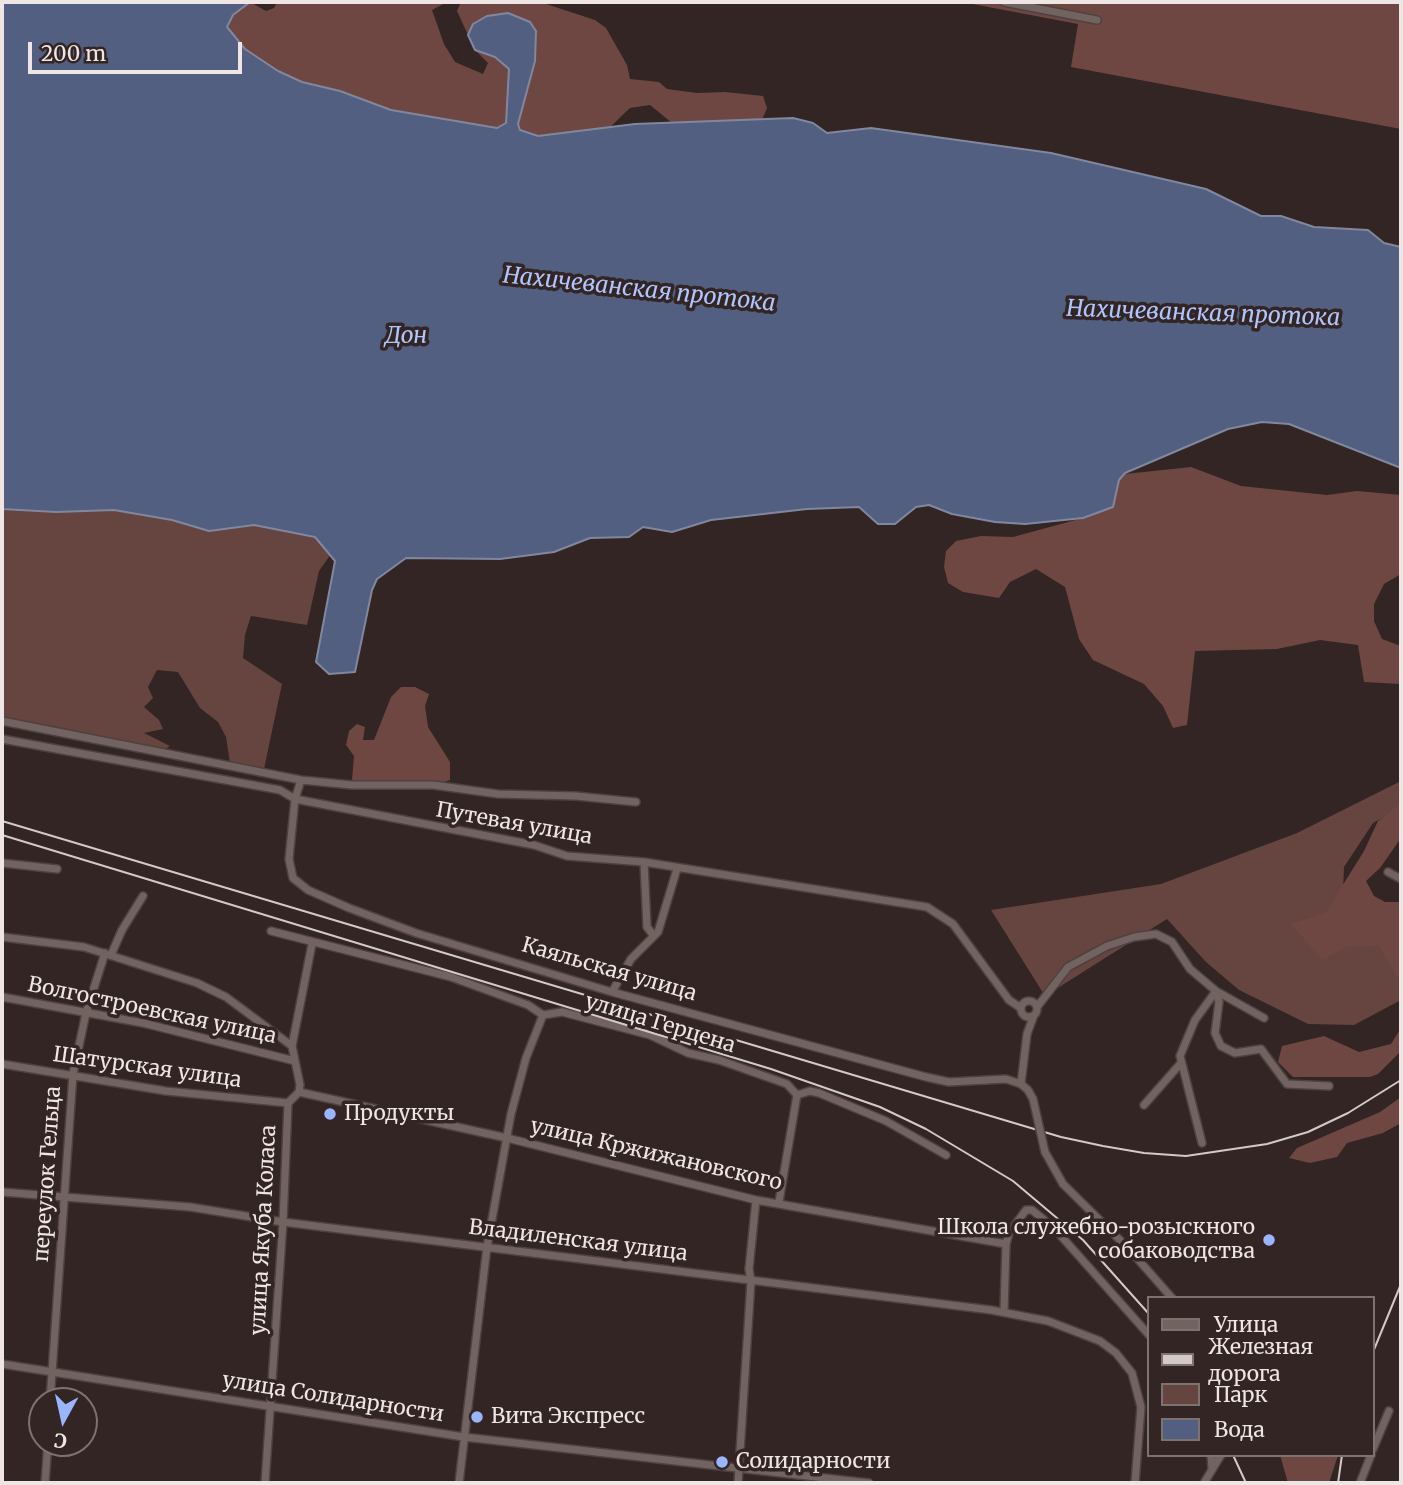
<!DOCTYPE html>
<html>
<head>
<meta charset="utf-8">
<style>
  body { margin:0 }
  #map { position:relative; width:1403px; height:1485px; overflow:hidden; background:#322523; font-family:Merriweather,serif }
  canvas { display:block }
  .frame { position:absolute; inset:0; border:4px solid #efe5e4; pointer-events:none }
  .legend { position:absolute; left:1147px; top:1296px; width:228px; height:161px; box-sizing:border-box; background:#322523; border:2px solid #7e7270; margin:0; padding:9px 12px; list-style:none; font-size:21px; color:#efe5e4 }
  .legend li { display:flex; align-items:center; gap:14px; height:35px }
  .legend b { width:35px; border:2px solid #7e7270 }
  .north { position:absolute; left:28px; top:1387px; width:70px; height:70px; box-sizing:border-box; background:#322523; border:2px solid #7e7270; border-radius:50%; rotate:188deg; font-size:19px; font-weight:700; line-height:28px; text-align:center; color:#efe5e4 }
  .north::after { content:''; display:block; margin:auto; width:24px; height:32px; background:#9ab5fd; clip-path:polygon(50% 0,100% 100%,50% 72%,0 100%) }
  .scale { position:absolute; left:28px; top:42px; width:214px; height:32px; box-sizing:border-box; border:4px solid #efe5e4; border-top:0; padding-left:9px; font-size:21px; line-height:24px; white-space:nowrap; color:#efe5e4; -webkit-text-stroke:5px #322523; paint-order:stroke }
</style>
</head>
<body>
<div id="map">
<canvas width="1403" height="1485"></canvas>
<div class="frame"></div>
<ul class="legend">
<li><b style="height:9px;background:#726360"></b>Улица</li>
<li><b style="height:9px;background:#d3c9c8"></b>Железная дорога</li>
<li><b style="height:19px;background:#66443f"></b>Парк</li>
<li><b style="height:19px;background:#525f80"></b>Вода</li>
</ul>
<div class="north">С</div>
<div class="scale">200 m</div>
</div>
<script>
const c = document.querySelector('canvas').getContext('2d');
c.lineJoin = 'round';
function fill(path, color) { c.fillStyle = color; c.fill(path, 'evenodd'); }
const poly = rows => new Path2D(rows.map(r => 'M' + r).join(''));
function stroke(path, color, width, dash) { c.strokeStyle = color; c.lineWidth = width; c.lineCap = dash ? 'butt' : 'round'; c.setLineDash(dash || []); c.stroke(path); }
function write(font, color, halo, rows, align = 'center') {
  c.font = font + ' Merriweather,serif'; c.lineWidth = 7; c.setLineDash([]); c.textBaseline = 'middle'; c.strokeStyle = halo; c.fillStyle = color; for (const [text, x, y, turn = 0] of rows) {
    c.save(); c.translate(x, y); c.rotate((+turn || 0) * Math.PI / 180); c.textAlign = isNaN(turn) ? turn : align; if (halo) c.strokeText(text, 0, 0); c.fillText(text, 0, 0); c.restore();
  }
}
fill(poly([
  [2,509,56,512,114,510,172,520,209,531,254,525,315,537,331,554,319,571,307,625,251,616,245,635,243,658,282,684,264,769,230,763,226,737,218,722,200,708,178,672,157,670,148,687,153,698,144,707,159,720,163,729,144,733,170,746,165,749,2,718],
  [1401,781,1401,808,1373,823,1344,867,1343,893,1401,952,1401,1000,1354,1025,1308,1024,1239,990,1206,962,1167,919,1045,996,991,910,1161,884,1297,833]
]), '#66443f');
fill(poly([
  [250,2,266,11,274,8,277,2,447,2,432,10,444,44,455,62,483,74,488,63,475,50,495,57,509,69,506,123,497,128,479,127,391,110,340,91,302,82,278,71,245,49,227,27,232,15],
  [461,2,540,2,595,20,606,28,627,65,630,79,659,82,667,89,697,93,725,92,763,96,767,108,762,120,672,123,650,105,630,108,609,128,538,136,529,134,519,130,518,124,528,86,473,24,468,35,457,11],
  [962,2,1401,2,1401,129,1071,67,1078,24],
  [1191,467,1241,486,1327,495,1357,491,1401,495,1401,574,1384,584,1374,604,1374,621,1382,639,1401,646,1401,684,1364,682,1358,645,1320,640,1277,649,1195,651,1187,725,1173,728,1163,706,1144,684,1093,660,1079,639,1065,587,1036,569,1010,582,999,598,963,592,948,583,944,567,946,551,956,541,981,536,1013,537,1083,518,1113,507,1119,479,1125,474],
  [401,687,415,687,429,694,425,706,428,727,450,762,450,780,441,783,352,780,354,756,346,745,349,731,357,724,365,727,363,740,374,740,391,697],
  [1401,803,1401,838,1380,868,1366,881,1374,896,1385,902,1401,902,1401,984,1379,946,1347,947,1322,960,1291,924,1326,912,1364,851,1378,821],
  [1401,1028,1401,1051,1378,1074,1370,1077,1293,1077,1278,1062,1282,1046,1324,1036,1359,1052,1391,1044],
  [1401,1097,1401,1123,1383,1133,1347,1143,1337,1157,1310,1163,1289,1158,1297,1148,1380,1112],
  [1280,1455,1338,1455,1329,1483,1288,1483]
]), '#6f4742');
const water = poly([
  [2,2,250,2,233,15,227,27,245,49,278,71,302,82,340,91,391,110,497,128,506,123,509,69,495,57,475,50,468,35,473,24,487,16,508,13,530,22,536,31,535,61,518,124,520,130,538,136,635,124,793,118,813,123,827,133,871,128,1051,153,1206,189,1261,216,1281,216,1314,227,1368,230,1384,243,1401,247,1401,468,1289,424,1262,422,1228,429,1125,473,1119,480,1113,507,1083,518,1025,524,995,522,952,514,929,505,916,507,895,524,878,524,859,507,807,509,711,520,672,532,643,527,629,537,590,538,554,552,500,559,406,558,377,579,372,590,355,672,329,674,316,662,335,561,315,537,254,525,209,531,172,520,114,510,56,512,2,509,2,2]
]);
fill(water, '#525f80');
stroke(water, '#81879e', 2);
stroke(poly([
  [1399,1483,1401,1477]
]), '#81879e', 2);
const minor = poly([
  [1004,2,1097,20],
  [2,721,301,780,352,785,433,785,498,794,576,796,636,802],
  [2,739,280,790,295,799,534,845,567,856,644,862,927,907,953,924,1009,1000,1021,1008],
  [301,780,295,799,289,859,293,878,308,890,349,908,416,933,612,992,926,1077,949,1082,1006,1079,1021,1084],
  [644,862,647,927,654,936],
  [2,863,57,869],
  [1388,872,1401,879],
  [271,931,451,977,528,1005,543,1015,562,1012,650,1035,688,1053,719,1060,787,1084,797,1095,810,1091,819,1093,886,1121,946,1155],
  [2,937,84,947,197,983,226,997,292,1046],
  [111,955,122,930,143,896],
  [1216,991,1219,1002,1215,1033,1221,1046,1235,1053,1261,1049,1287,1084,1329,1086],
  [612,992,631,959,658,932,677,869],
  [2,997,143,1023,295,1061],
  '1021 1009a8 8 0 1 1 16 0a8 8 0 1 1-16 0Z',
  [1037,1007,1068,967,1107,946,1134,937,1156,934,1172,942,1190,969,1216,991,1264,1018],
  [2,1064,166,1091,288,1103],
  [299,1092,507,1138,756,1200,1006,1244],
  [1033,1099,1028,1090,1021,1084,1027,1034,1034,1015],
  [1144,1105,1181,1063],
  [1202,1143,1180,1056,1195,1020,1216,991],
  [1045,1152,1063,1184,1128,1248,1172,1298],
  [2,1192,190,1207,283,1222,991,1310,1048,1321,1100,1341,1116,1353,1132,1373,1141,1407,1135,1483],
  [779,1202,797,1095],
  [1004,1312,1006,1244,1009,1233,1026,1210,1032,1210,1054,1228,1149,1335],
  [2,1364,464,1437,869,1483],
  [50,1401,73,1074,86,1013,105,953],
  [1373,1449,1389,1411],
  [1211,1455,1212,1469],
  [45,1483,48,1443],
  [265,1483,283,1222,288,1103,299,1092,300,1085,292,1046,312,944],
  [459,1483,487,1247,511,1114,526,1058,543,1015],
  [738,1483,751,1281,749,1269,756,1200],
  [1204,1483,1221,1455],
  [1360,1483,1371,1455]
]);
stroke(minor, '#4d4241', 10);
stroke(minor, '#726360', 7);
stroke(poly([
  [2,821,1061,1137,1103,1146,1144,1153,1186,1156,1267,1144,1308,1132,1348,1113,1401,1080],
  [2,835,771,1069,880,1107,926,1129,1013,1181,1083,1240,1149,1314],
  [1373,1352,1401,1284],
  [1233,1455,1246,1483],
  [1338,1483,1342,1455]
]), '#d3c9c8', 2);
const minorBridge = poly([
  [1033,1099,1045,1152]
]);
stroke(minorBridge, '#4d4241', 10, []);
stroke(minorBridge, '#726360', 7);
for (const [x, y, r, color] of [
  [330,1114,7,"#9ab5fd"],
  [1269,1240,7,"#9ab5fd"],
  [477,1417,7,"#9ab5fd"],
  [722,1462,7,"#9ab5fd"]
]) { const dot = new Path2D(); dot.arc(x, y, r, 0, 2 * Math.PI); c.fillStyle = color; c.fill(dot); stroke(dot, '#322523', 2.5); }
write('21px', '#efe5e4', '#322523', [
  ["Путевая улица",514,824,10],
  ["Каяльская улица",609,970,16],
  ["Волгостроевская улица",152,1011,12],
  ["улица Герцена",660,1024,17],
  ["Шатурская улица",147,1068,8],
  ["улица Кржижановского",656,1155,13],
  ["переулок Гельца",48,1174,-86],
  ["улица Якуба Коласа",264,1230,-87],
  ["Владиленская улица",578,1241,7],
  ["улица Солидарности",333,1398,9]
]);
write('21px', '#efe5e4', '#322523', [
  ["Продукты",344,1114],
  ["Школа служебно-розыскного",1255,1228,"right"],
  ["собаководства",1255,1252,"right"],
  ["Вита Экспресс",491,1417],
  ["Солидарности",736,1462]
], 'left');
write('italic 23px', '#afc5ff', '#322523', [
  ["Нахичеванская протока",639,290,6],
  ["Нахичеванская протока",1203,314,2],
  ["Дон",406,336]
]);
</script>
</body>
</html>
